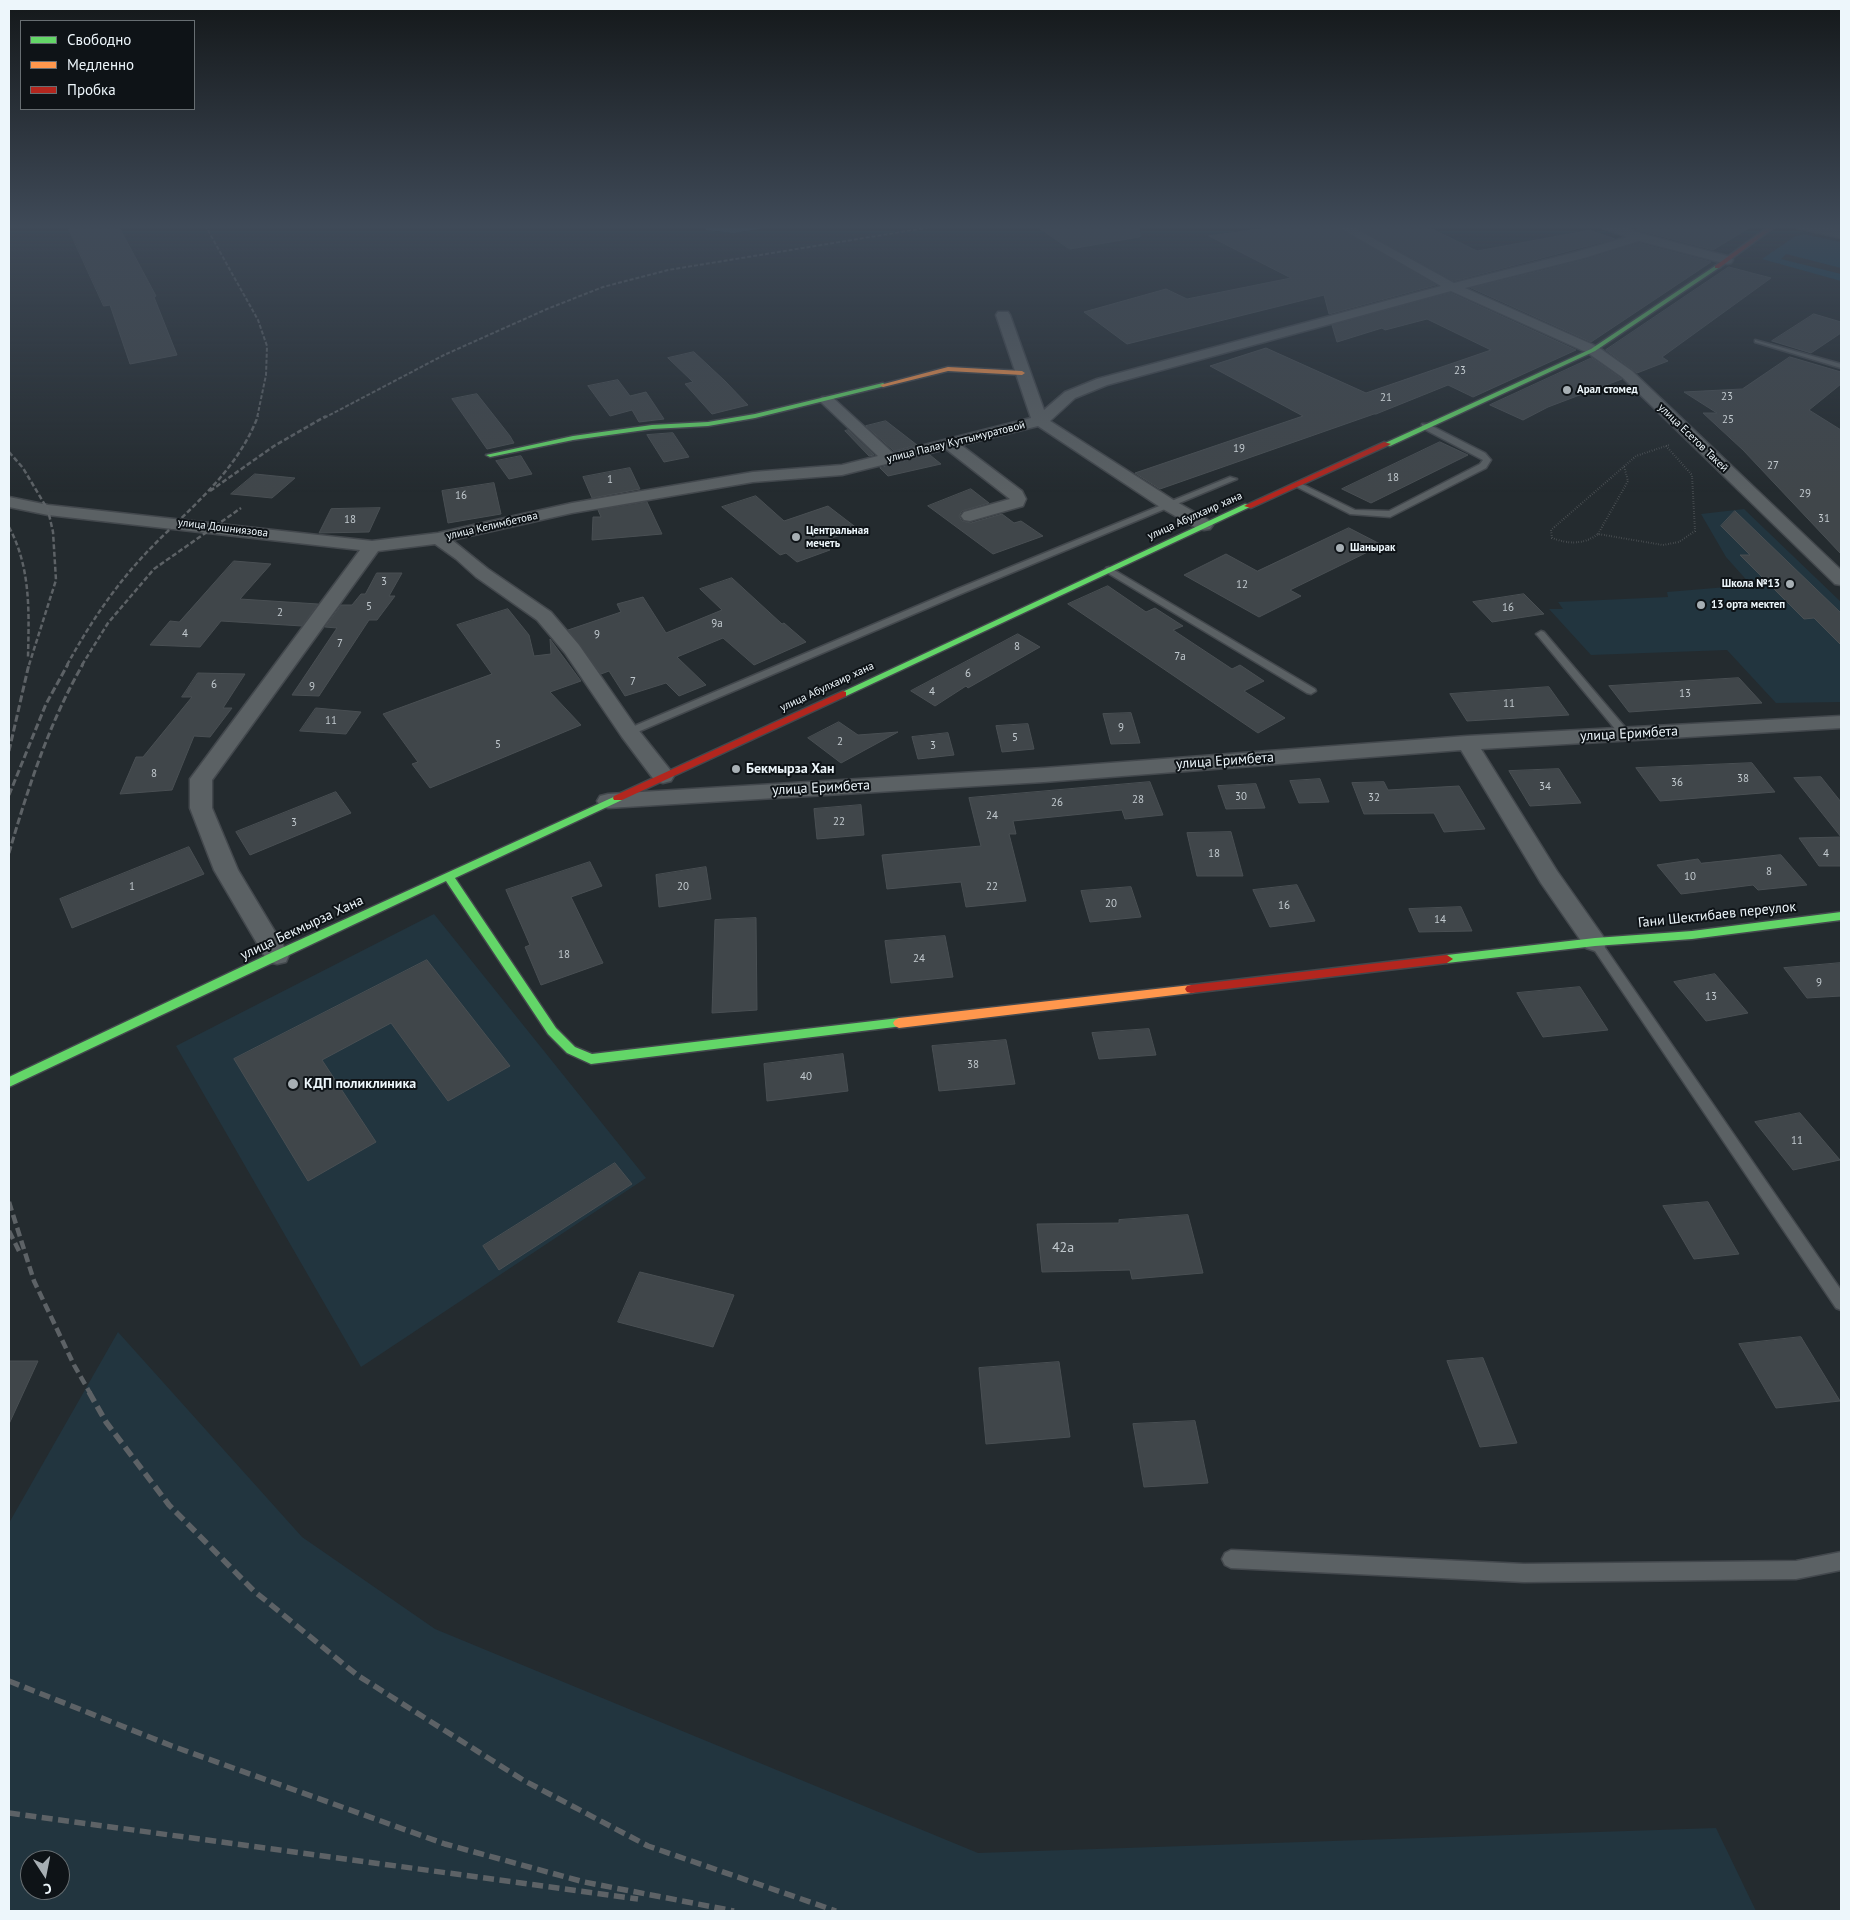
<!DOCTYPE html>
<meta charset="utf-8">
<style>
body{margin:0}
#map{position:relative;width:1850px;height:1920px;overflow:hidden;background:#242b2f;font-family:"PT Sans",sans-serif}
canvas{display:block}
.frame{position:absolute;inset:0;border:10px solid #edf6fb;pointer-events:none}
.legend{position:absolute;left:20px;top:20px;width:175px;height:90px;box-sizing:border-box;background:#0e1317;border:1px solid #676e72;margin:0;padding:6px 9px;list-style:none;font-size:15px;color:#edf6fb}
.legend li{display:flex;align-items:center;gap:10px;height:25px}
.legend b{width:25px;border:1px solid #676e72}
.north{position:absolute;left:20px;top:1850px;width:50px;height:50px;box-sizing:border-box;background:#0e1317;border:1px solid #676e72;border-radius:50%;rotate:169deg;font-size:14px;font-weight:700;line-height:20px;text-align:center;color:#edf6fb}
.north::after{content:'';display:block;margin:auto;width:18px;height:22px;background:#a7afb4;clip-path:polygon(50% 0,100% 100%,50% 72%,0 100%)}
</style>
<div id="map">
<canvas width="1850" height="1920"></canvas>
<div class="frame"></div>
<ul class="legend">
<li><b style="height:6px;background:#63d668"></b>Свободно</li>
<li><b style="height:6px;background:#ff974d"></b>Медленно</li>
<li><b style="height:6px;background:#b3261e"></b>Пробка</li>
</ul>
<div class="north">С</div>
</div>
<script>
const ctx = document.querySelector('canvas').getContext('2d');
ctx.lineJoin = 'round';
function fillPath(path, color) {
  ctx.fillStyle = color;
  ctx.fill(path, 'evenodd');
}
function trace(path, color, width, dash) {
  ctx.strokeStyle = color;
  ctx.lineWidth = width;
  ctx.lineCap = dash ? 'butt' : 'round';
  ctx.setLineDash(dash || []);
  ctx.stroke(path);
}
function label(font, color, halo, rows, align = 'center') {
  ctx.font = font + ' "PT Sans",sans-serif';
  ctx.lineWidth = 4;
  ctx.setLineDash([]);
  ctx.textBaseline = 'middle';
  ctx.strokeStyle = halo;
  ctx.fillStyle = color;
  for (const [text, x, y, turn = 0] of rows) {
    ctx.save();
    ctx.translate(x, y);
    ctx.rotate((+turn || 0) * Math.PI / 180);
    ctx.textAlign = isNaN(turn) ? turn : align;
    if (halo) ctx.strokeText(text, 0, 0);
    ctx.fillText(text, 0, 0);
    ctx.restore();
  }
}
const built = new Path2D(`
 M 1744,509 L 1841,602 L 1841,702 L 1776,703 L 1727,650 L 1591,655 L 1549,609 L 1563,609 L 1558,602 L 1668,597 L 1667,592 L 1751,585 L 1726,557 L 1701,514 Z
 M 434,914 L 646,1178 L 361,1367 L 176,1046 Z
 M 118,1332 L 302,1537 L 435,1629 L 978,1853 L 1716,1828 L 1756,1911 L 9,1911 L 9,1523 ZM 30,1860 L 60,1860 L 60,1890 L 30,1890 Z`);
const green = new Path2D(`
 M 1803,234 L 1841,242 L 1841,268 L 1786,254 L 1781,259 L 1841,274 L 1841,281 L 1762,259 L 1794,237 Z`);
const water = new Path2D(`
 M 703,225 L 782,225 L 734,233 L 706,230 Z`);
const building = new Path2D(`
 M 67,225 L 118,225 L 156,296 L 154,297 L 177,355 L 130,364 L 110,305 L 104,306 Z
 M 1035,225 L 1139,225 L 1140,237 L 1070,249 Z
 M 1290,225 L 1333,225 L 1436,285 L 1329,314 L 1324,295 L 1127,344 L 1084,312 L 1166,289 L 1187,299 L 1291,278 L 1209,236 Z
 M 1352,225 L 1424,225 L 1477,251 L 1590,230 L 1615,239 L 1454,281 Z
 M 1637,225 L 1754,225 L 1713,250 L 1644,232 L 1637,230 Z
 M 1639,243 L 1711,262 L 1591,342 L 1471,288 L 1584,260 Z
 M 1729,267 L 1771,278 L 1662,357 L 1668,361 L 1637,373 L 1606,350 Z
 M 1451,293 L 1576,350 L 1473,397 L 1448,385 L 1376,414 L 1374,414 L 1160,489 L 1135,473 L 1303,416 L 1210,366 L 1266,348 L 1366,393 L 1491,350 L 1427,319 L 1385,330 L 1382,328 L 1337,342 L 1332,325 Z
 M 1814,314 L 1841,322 L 1841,333 L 1811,353 L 1772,341 Z
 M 694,352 L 725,381 L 748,405 L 712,414 L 685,384 L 693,382 L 668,358 Z
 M 1790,357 L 1841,372 L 1841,384 L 1809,410 L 1841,430 L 1841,554 L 1743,450 L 1703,413 L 1717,413 L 1684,392 L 1742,389 Z
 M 1592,358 L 1622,379 L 1548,407 L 1523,420 L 1490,405 Z
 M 618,380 L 630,396 L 646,392 L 664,419 L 639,422 L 632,410 L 610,416 L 588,386 Z
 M 477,394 L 510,436 L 514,443 L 487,449 L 452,399 Z
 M 886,421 L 917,445 L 894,451 L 866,426 Z
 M 848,430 L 874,455 L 869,456 L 845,431 Z
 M 673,433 L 689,457 L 664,462 L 647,435 Z
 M 1440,442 L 1468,455 L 1371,503 L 1342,489 Z
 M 930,455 L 941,464 L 888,476 L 880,468 Z
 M 521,456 L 532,474 L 509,479 L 496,461 Z
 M 630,468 L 640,489 L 592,498 L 583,477 Z
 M 255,474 L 295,478 L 272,498 L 231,494 Z
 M 494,483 L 501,514 L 448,523 L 442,491 Z
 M 971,489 L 989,503 L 962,511 L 959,516 L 962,521 L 971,523 L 1002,514 L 1014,523 L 1021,521 L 1043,536 L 993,554 L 928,506 Z
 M 756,496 L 784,521 L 828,506 L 858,529 L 820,542 L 830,550 L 797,562 L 786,553 L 780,555 L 722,507 Z
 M 647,502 L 662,534 L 592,540 L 593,517 L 601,517 L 598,510 Z
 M 380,508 L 369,532 L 319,533 L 331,509 Z
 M 1735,511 L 1841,613 L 1841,645 L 1814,618 L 1804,619 L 1740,555 L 1750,555 L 1721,526 Z
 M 1349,528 L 1382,545 L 1290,590 L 1301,596 L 1259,617 L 1184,575 L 1226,554 L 1257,571 Z
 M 234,561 L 271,564 L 240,599 L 318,604 L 302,626 L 221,621 L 200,647 L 150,645 L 170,621 L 179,622 Z
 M 377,573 L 402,573 L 389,596 L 395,596 L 377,620 L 369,620 L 319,696 L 292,695 L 337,628 L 325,627 L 341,605 L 352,605 L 361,594 L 365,594 Z
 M 732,578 L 782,624 L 784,623 L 806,642 L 754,665 L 723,638 L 677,657 L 706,685 L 679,696 L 666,683 L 625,696 L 609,671 L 601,674 L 568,630 L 621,612 L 617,604 L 643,597 L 666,633 L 722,610 L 700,589 Z
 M 1108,586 L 1146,612 L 1155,608 L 1183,626 L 1173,630 L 1232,669 L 1240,665 L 1264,681 L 1244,691 L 1285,718 L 1258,733 L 1068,604 Z
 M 1524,594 L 1544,614 L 1492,622 L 1473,602 Z
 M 508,609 L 529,635 L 534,656 L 551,654 L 550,639 L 581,681 L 550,692 L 581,725 L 430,788 L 412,764 L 418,762 L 383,714 L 492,674 L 457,625 Z
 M 1018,634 L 1040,647 L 968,688 L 966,686 L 935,706 L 911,691 Z
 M 198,673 L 245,674 L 223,708 L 232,708 L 210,737 L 194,736 L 172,790 L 120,794 L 136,757 L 143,757 L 192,697 L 182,697 Z
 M 1739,678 L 1762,703 L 1629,712 L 1609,686 Z
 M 1549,687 L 1569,715 L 1467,721 L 1450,694 Z
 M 316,708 L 361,712 L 346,734 L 300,731 Z
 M 1131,713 L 1140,743 L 1111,744 L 1103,714 Z
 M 839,722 L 858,735 L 898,732 L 841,763 L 808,738 Z
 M 1028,724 L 1034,749 L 1002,752 L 996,726 Z
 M 948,733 L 954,755 L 918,759 L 912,737 Z
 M 1752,763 L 1775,792 L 1660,801 L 1636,768 Z
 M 1559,769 L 1581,803 L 1530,806 L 1509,771 Z
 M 1821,777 L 1841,802 L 1841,866 L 1819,866 L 1799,838 L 1841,837 L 1794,778 Z
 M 1320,779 L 1329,802 L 1299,803 L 1290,781 Z
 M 1150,782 L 1163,815 L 1125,819 L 1122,810 L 1013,821 L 1016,834 L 1009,834 L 1026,901 L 966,907 L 961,882 L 887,889 L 882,855 L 981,846 L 969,798 Z
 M 1384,782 L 1388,790 L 1459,786 L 1485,829 L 1444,832 L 1434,813 L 1364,814 L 1352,783 Z
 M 1256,784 L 1265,808 L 1226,809 L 1218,786 Z
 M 336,792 L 351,813 L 250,855 L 236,832 Z
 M 861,805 L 864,835 L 817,839 L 814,809 Z
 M 1231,832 L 1243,876 L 1197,876 L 1187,833 Z
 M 189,847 L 204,874 L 72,928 L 60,899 Z
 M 1781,855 L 1807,885 L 1758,890 L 1753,885 L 1681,894 L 1657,865 L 1698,859 L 1701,863 Z
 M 590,862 L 602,886 L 571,897 L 603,963 L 541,985 L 525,947 L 530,945 L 506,890 Z
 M 706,867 L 711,899 L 659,907 L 656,875 Z
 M 1297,885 L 1315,921 L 1270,927 L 1253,890 Z
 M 1131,887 L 1141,917 L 1090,922 L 1081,891 Z
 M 1461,907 L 1472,931 L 1419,932 L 1409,909 Z
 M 756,918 L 757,1010 L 712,1013 L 715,920 Z
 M 945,936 L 953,977 L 891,983 L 885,941 Z
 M 427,960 L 510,1066 L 448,1101 L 391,1023 L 322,1060 L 376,1142 L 308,1181 L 234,1059 Z
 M 1841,963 L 1841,996 L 1807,998 L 1784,968 Z
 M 1715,974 L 1748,1013 L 1706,1021 L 1674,982 Z
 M 1580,987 L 1608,1030 L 1543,1037 L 1517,993 Z
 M 1149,1029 L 1156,1055 L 1099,1059 L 1092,1033 Z
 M 1006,1040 L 1015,1084 L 939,1091 L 932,1046 Z
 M 843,1054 L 848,1091 L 767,1101 L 764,1064 Z
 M 1800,1113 L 1840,1160 L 1793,1170 L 1755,1122 Z
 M 615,1163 L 632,1184 L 499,1270 L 483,1246 Z
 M 1708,1202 L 1739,1254 L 1694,1259 L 1663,1206 Z
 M 1188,1215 L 1203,1273 L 1132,1279 L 1130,1270 L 1042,1272 L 1037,1224 L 1119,1223 L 1119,1220 Z
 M 640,1272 L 734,1295 L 713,1347 L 618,1322 Z
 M 1801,1337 L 1840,1401 L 1776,1408 L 1739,1344 Z
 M 1483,1358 L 1517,1443 L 1480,1447 L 1447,1361 Z
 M 9,1361 L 38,1361 L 9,1424 Z
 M 1059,1362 L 1070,1437 L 986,1444 L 979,1368 Z
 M 1195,1421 L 1208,1483 L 1144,1487 L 1133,1424 Z`);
const path = new Path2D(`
 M 1666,446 L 1692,475 L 1695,531 L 1679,542 L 1663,545 L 1598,534 C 1584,545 1568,544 1552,538 L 1551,530 L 1636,456 Z
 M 1666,446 L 1670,445
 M 1598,534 L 1628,481 L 1624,466`);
const lane = new Path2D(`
 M 1755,340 L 1841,364 L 1841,368 L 1755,342 Z
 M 1422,424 L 1428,424 L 1485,453 L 1491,460 L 1486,468 L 1390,517 L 1350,514 L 1293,485 L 1300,483 L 1355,510 L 1389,511 L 1480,464 L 1483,460 L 1422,428 Z
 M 1230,477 L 1237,479 L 963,593 L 633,734 L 625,734 L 624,732 L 625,730 L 957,589 Z
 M 1109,567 L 1315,689 L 1316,691 L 1311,694 L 1307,693 L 1106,572 L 1106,568 Z
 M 1541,631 L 1544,632 L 1629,732 L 1630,734 L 1629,736 L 1621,736 L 1538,636 L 1536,634 Z
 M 1595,937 L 1599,939 L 1841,1290 L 1841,1310 L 1836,1308 L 1591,945 L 1589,942 L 1591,939 Z
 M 1231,1550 L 1524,1564 L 1796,1561 L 1841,1552 L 1841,1570 L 1796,1579 L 1524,1582 L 1231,1568 L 1225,1565 L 1222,1559 L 1225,1553 Z`);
const street = new Path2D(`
 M 1335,225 L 1349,225 L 1454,283 L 1576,252 L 1627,237 L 1603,228 L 1601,225 L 1617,225 L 1643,234 L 1731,257 L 1733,260 L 1731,263 L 1727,264 L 1639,241 L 1584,258 L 1465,288 L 1598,347 L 1632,371 L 1841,570 L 1841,585 L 1835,584 L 1622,377 L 1588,353 L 1451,291 L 1107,385 L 1075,398 L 1050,421 L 1175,501 L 1210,521 L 1213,525 L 1210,529 L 1204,530 L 1198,529 L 1163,509 L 1038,426 L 961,445 L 1022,491 L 1026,499 L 1023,506 L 970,521 L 964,520 L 961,516 L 964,512 L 1010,499 L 946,449 L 842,475 L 753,482 L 572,513 L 452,540 L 488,569 L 551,612 L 579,645 L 636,727 L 671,771 L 674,776 L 671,781 L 663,783 L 655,781 L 622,737 L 565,653 L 537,620 L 476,577 L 456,559 L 435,544 L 378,551 L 212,780 L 212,808 L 238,870 L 289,955 L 286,962 L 277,964 L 268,962 L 214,870 L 190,808 L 190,779 L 360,550 L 48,515 L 9,507 L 9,497 L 48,505 L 372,541 L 438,533 L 572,503 L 753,472 L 842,465 L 878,456 L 822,403 L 819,400 L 822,397 L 832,397 L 893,453 L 1031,418 L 996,315 L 998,312 L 1008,312 L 1010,315 L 1044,410 L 1065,392 L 1097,379 L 1441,286 Z
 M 1795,225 L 1815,225 L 1841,230 L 1841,238 L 1797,228 Z
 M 1841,716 L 1841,728 L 1481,749 L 1557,871 L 1607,942 L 1604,948 L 1595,951 L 1586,948 L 1541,883 L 1461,750 L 1044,782 L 608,808 L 600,806 L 597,801 L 600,796 L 608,794 L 1044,768 L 1467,736 Z`);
const fast = new Path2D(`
 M 1715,266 L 1720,267 L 1595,351 L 1390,446 L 1383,444 L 1591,349 Z
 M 883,383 L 886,385 L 885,386 L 755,418 L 708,426 L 652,429 L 573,440 L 490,457 L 486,455 L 573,436 L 652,425 L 708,422 L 755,414 Z
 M 1245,504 L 1252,506 L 846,696 L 840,696 L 838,694 Z
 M 618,795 L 622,796 L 623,798 L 622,800 L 455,878 L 556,1028 L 575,1047 L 592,1054 L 899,1018 L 903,1020 L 905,1023 L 903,1026 L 591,1064 L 567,1053 L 548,1034 L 446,881 L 9,1087 L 9,1077 L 273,952 Z
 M 1841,912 L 1841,920 L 1692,939 L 1595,946 L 1447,963 L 1441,959 L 1447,955 L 1595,938 L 1692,931 Z`);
const slow = new Path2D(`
 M 948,367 L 1022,371 L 1025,373 L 1022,375 L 948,371 L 883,387 L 880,385 Z
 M 1191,985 L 1195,986 L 1197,989 L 1195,992 L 1191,993 L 899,1028 L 895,1026 L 893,1023 L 895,1020 L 899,1018 Z`);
const jam = new Path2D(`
 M 1771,225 L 1777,225 L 1719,268 L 1715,268 L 1715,266 Z
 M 1384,442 L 1391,444 L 1251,508 L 1244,506 Z
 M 843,691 L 846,692 L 846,696 L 622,800 L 614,800 L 613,798 L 614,796 Z
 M 1447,955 L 1453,959 L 1447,963 L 1191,993 L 1187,992 L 1185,989 L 1187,986 L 1191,985 Z`);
const railFar4 = new Path2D(`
 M 205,225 L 258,320 L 267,346 L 266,375 L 257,418
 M 324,418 L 444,355 L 547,309 L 603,287 L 668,270 L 944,225`);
const railFar3 = new Path2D(`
 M 9,452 L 23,468 L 48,510 L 53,532 L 56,580 L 29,665
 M 210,491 L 274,446 L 326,416
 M 9,527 C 31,568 29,612 28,657
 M 67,665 C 89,625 114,587 146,553 C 187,510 236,474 258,416
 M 82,665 L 108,623 L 154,569 L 241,508`);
const railFar2 = new Path2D(`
 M 9,751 L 29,664
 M 9,795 L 46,704 L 68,664
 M 9,853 C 28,788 49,723 83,664`);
const railFar1 = new Path2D(`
 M 9,1202 L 34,1281 L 74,1365 L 90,1393
 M 9,1231 L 19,1251`);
const rail = new Path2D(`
 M 89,1392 L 106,1422 L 169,1505 L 254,1591 L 357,1675 L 523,1780 L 648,1846 L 836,1911
 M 9,1681 L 172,1746 L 445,1844 L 584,1882 L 734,1911
 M 9,1813 L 638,1899`);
const markers = [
 [1567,390,5,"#a7afb4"],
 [796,537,5,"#a7afb4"],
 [1340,548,5,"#a7afb4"],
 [1790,584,5,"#a7afb4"],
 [1701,605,5,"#a7afb4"],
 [736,769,5,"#a7afb4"],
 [293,1084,6,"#a7afb4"]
];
const numberNames = [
 ["23",1460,371],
 ["23",1727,397],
 ["21",1386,398],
 ["25",1728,420],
 ["19",1239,449],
 ["27",1773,466],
 ["18",1393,478],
 ["1",610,480],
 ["29",1805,494],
 ["16",461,496],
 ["31",1824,519],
 ["18",350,520],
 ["3",384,582],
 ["12",1242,585],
 ["5",369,607],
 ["16",1508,608],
 ["2",280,613],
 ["9а",717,624],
 ["4",185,634],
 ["9",597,635],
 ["7",340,644],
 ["8",1017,647],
 ["7а",1180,657],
 ["6",968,674],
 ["7",633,682],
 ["6",214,685],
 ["9",312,687],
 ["4",932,692],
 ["13",1685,694],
 ["11",1509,704],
 ["11",331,721],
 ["9",1121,728],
 ["5",1015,738],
 ["2",840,742],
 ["5",498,745],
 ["3",933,746],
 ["8",154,774],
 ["38",1743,779],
 ["36",1677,783],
 ["34",1545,787],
 ["30",1241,797],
 ["32",1374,798],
 ["28",1138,800],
 ["26",1057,803],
 ["24",992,816],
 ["22",839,822],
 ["3",294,823],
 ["18",1214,854],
 ["4",1826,854],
 ["8",1769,872],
 ["10",1690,877],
 ["1",132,887],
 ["20",683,887],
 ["22",992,887],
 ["20",1111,904],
 ["16",1284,906],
 ["14",1440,920],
 ["18",564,955],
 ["24",919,959],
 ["9",1819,983],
 ["13",1711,997],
 ["38",973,1065],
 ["40",806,1077],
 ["11",1797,1141]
];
const farPoinames = [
 ["Арал стомед",1577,390],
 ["Центральная",806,531],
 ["мечеть",806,544],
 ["Шанырак",1350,548],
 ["Школа №13",1780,584,"right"],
 ["13 орта мектеп",1711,605]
];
const farStreetnames = [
 ["улица Есетов Такей",1693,438,44],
 ["улица Палау Куттымуратовой",956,442,-14],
 ["улица Абулхаир хана",1195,516,-24],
 ["улица Келимбетова",492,526,-13],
 ["улица Дошниязова",223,528,7],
 ["улица Абулхаир хана",827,687,-25]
];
const streetNames = [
 ["улица Еримбета",1629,734,-3],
 ["улица Еримбета",1225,761,-4],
 ["улица Еримбета",821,788,-3],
 ["Гани Шектибаев переулок",1717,915,-6],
 ["улица Бекмырза Хана",302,928,-25]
];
const poiNames = [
 ["Бекмырза Хан",746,769],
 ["КДП поликлиника",304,1084]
];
const nearNumbernames = [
 ["42а",1063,1248]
];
fillPath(built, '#22353f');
fillPath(green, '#0f4159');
fillPath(water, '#256e93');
fillPath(building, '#40464a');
trace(building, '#494f53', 1);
trace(lane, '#43484d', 3);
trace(street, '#43484d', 3);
trace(fast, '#43484d', 3);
trace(slow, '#43484d', 3);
trace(jam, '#43484d', 3);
trace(path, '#5f6366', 2, [0.5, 2]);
fillPath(lane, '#5b6164');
fillPath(street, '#5b6164');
fillPath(fast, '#63d668');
fillPath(slow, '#ff974d');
fillPath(jam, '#b3261e');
trace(railFar4, '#5d6266', 2, [4, 2]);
trace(railFar3, '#5d6266', 2.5, [5, 2.5]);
trace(railFar2, '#5d6266', 3, [7, 3]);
trace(railFar1, '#5d6266', 4.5, [9, 4.5]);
trace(rail, '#5d6266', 5.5, [11, 5.5]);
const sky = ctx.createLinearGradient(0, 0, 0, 493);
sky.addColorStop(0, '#14181a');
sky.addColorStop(0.46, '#3f4a58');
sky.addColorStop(1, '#3f4a5800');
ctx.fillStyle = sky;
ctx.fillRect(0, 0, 1850, 493);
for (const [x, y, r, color] of markers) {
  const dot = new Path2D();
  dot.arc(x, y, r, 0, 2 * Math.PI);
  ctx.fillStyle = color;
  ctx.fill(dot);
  trace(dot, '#0e1317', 2);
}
label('11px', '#c2cacf', null, numberNames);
label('bold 11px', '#edf6fb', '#0e1317', farPoinames, 'left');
label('11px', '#edf6fb', '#0e1317', farStreetnames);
label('14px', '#edf6fb', '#0e1317', streetNames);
label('bold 14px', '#edf6fb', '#0e1317', poiNames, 'left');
label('14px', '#c2cacf', null, nearNumbernames);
</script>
